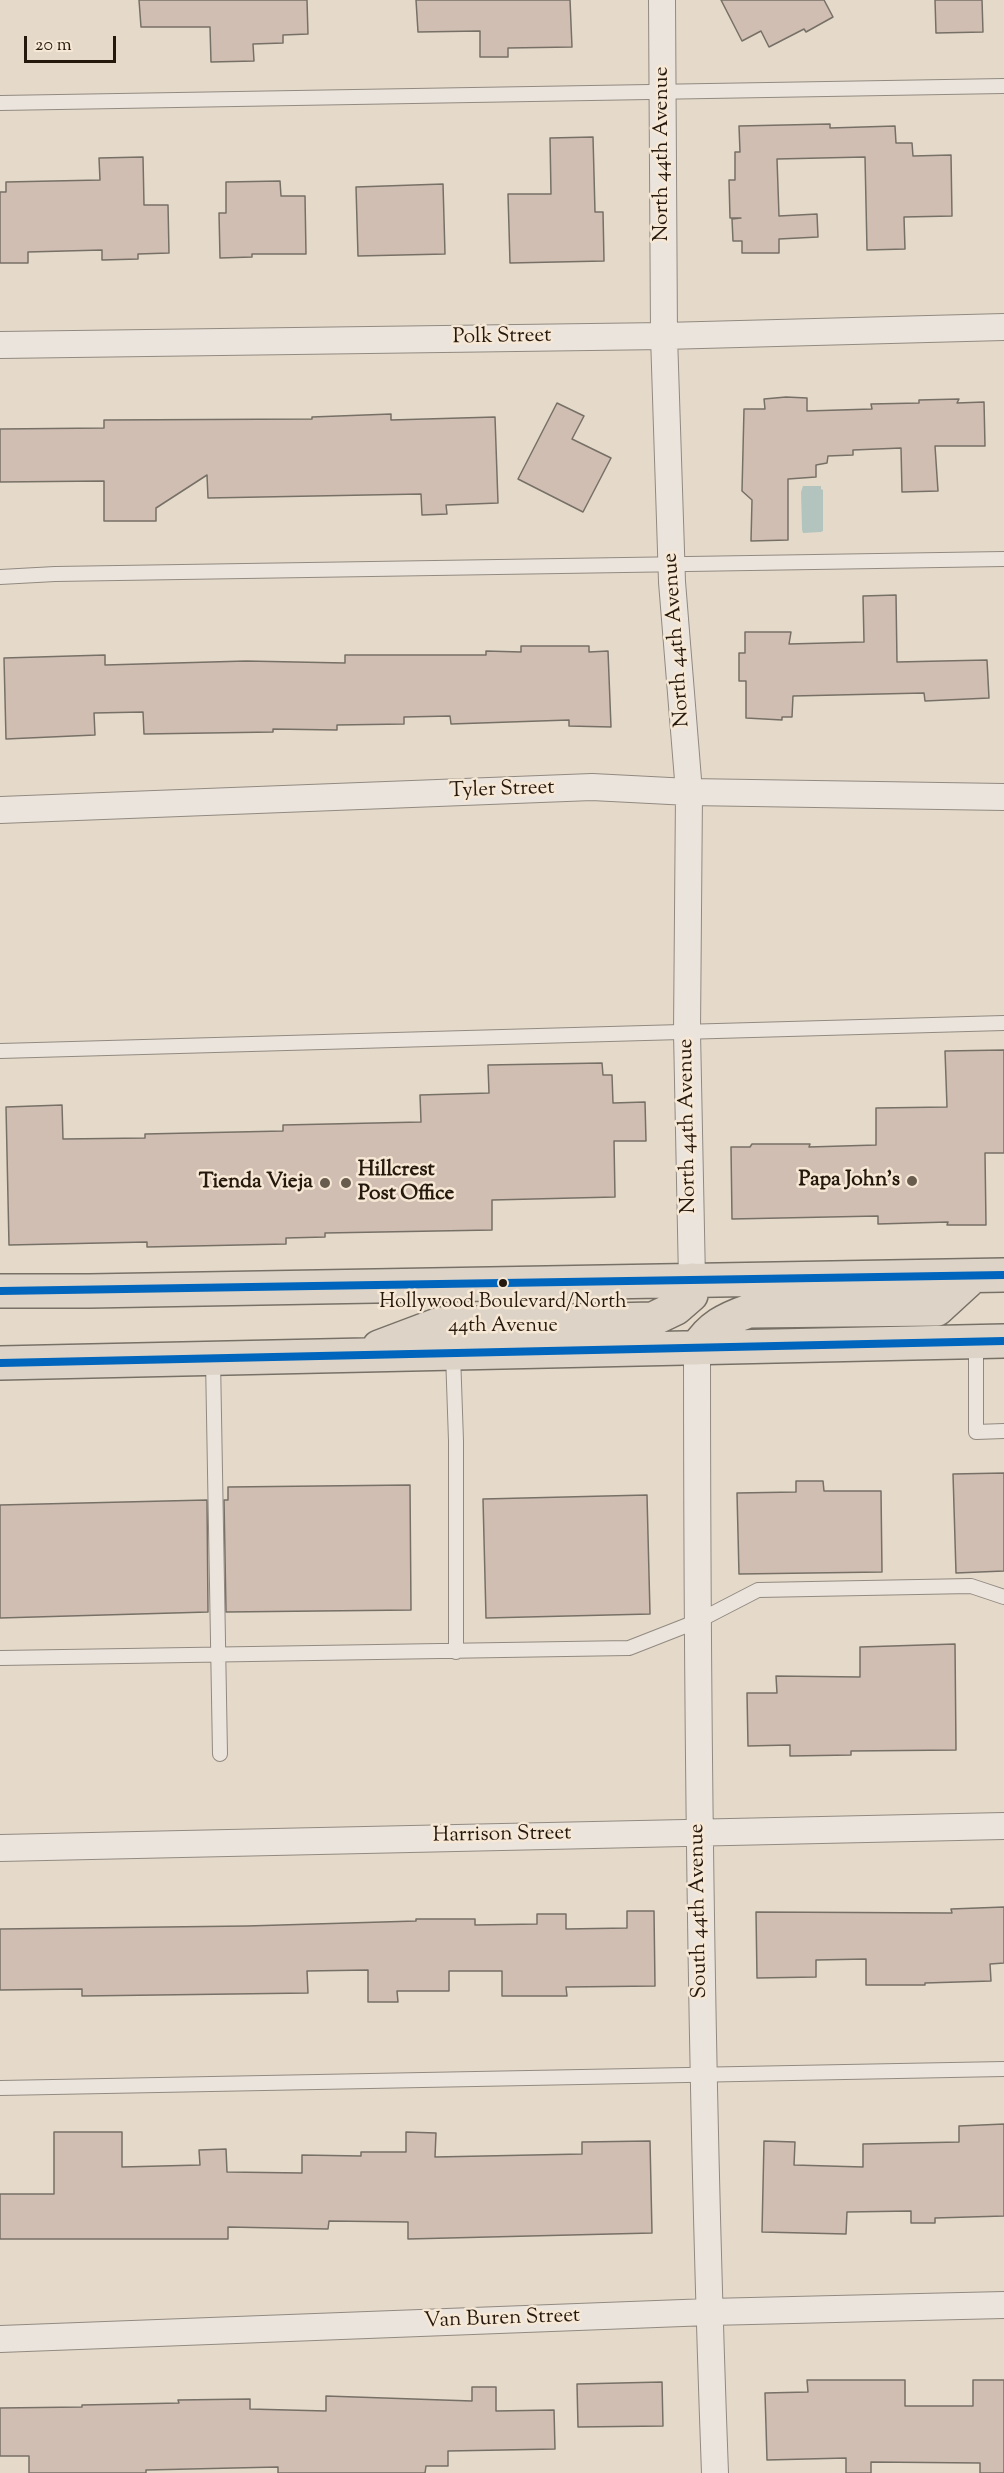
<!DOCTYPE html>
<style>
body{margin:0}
#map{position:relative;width:1004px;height:2473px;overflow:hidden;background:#e5daca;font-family:"Sorts Mill Goudy",serif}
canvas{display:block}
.scale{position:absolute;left:24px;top:36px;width:92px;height:27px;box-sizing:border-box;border:3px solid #25180d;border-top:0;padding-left:8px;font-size:18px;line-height:21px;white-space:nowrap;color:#25180d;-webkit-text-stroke:4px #f6e8d5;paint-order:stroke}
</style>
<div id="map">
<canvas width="1004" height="2473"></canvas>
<div class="scale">20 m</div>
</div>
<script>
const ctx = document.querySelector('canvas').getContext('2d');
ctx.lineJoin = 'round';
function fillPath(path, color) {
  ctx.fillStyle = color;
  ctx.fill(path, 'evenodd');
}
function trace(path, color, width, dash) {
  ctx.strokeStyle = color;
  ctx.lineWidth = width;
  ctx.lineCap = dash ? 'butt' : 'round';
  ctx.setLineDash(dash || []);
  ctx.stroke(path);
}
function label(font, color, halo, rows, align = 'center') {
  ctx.font = font + ' "Sorts Mill Goudy",serif';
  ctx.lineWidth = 5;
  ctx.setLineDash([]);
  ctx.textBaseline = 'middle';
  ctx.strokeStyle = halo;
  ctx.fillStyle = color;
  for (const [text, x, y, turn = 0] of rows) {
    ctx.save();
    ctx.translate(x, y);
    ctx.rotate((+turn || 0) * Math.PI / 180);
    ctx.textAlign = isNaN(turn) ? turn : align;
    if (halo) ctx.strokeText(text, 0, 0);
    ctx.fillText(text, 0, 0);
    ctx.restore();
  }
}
const water = new Path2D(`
 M 803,486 L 821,486 L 821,489 L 823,490 L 823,531 L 821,532 L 803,533 L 802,530 L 801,492 Z`);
const building = new Path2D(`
 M 139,0 L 307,0 L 308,34 L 283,35 L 283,43 L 253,44 L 254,61 L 211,62 L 210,27 L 141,27 Z
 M 416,0 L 570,0 L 572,47 L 508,48 L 508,57 L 480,57 L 480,31 L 418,32 Z
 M 721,0 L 824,0 L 833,17 L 806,32 L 804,29 L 769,47 L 761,31 L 742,41 Z
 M 935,0 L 982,0 L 983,32 L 936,33 Z
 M 830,124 L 830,128 L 895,126 L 896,143 L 912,143 L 913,156 L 951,155 L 952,216 L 904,217 L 905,249 L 867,250 L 865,157 L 777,159 L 779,216 L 817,214 L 818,237 L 779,239 L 779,253 L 742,253 L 742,241 L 733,241 L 732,219 L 741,218 L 730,218 L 729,180 L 735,180 L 735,152 L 740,152 L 739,126 Z
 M 593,137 L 595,212 L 603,212 L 604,261 L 510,263 L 508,194 L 551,194 L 550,138 Z
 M 143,157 L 144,205 L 168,205 L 169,253 L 138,254 L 138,259 L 102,260 L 102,250 L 28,252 L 28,263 L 0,263 L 0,192 L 6,192 L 6,182 L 100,180 L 99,158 Z
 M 280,181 L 281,196 L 305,196 L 306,254 L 252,254 L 252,257 L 220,258 L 219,213 L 226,213 L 226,182 Z
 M 443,184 L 445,254 L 358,256 L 356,187 Z
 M 786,397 L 807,398 L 807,411 L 872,409 L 871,404 L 919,403 L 919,400 L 959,399 L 957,403 L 984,402 L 985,446 L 935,446 L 938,491 L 902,492 L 901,448 L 853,450 L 853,455 L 828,456 L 827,463 L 816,465 L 816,477 L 788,479 L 788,540 L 751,541 L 752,500 L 742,491 L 744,409 L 765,409 L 764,399 Z
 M 557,403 L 584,416 L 572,439 L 611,458 L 583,512 L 518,479 Z
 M 391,414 L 391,420 L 495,417 L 498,503 L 446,505 L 447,514 L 422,515 L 421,494 L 208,498 L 207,475 L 156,508 L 156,521 L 104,521 L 104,481 L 0,482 L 0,429 L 104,428 L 104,420 L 312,419 L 312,417 Z
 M 896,595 L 897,662 L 987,660 L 989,698 L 925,701 L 924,693 L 793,696 L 792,717 L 782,717 L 782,720 L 746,718 L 746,681 L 739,681 L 739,653 L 745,653 L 745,632 L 791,632 L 789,644 L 864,642 L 863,596 Z
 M 521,646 L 589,646 L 589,652 L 608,651 L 611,727 L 569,726 L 569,720 L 451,724 L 450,716 L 404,717 L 404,724 L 337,725 L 337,730 L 273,729 L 273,732 L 144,734 L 143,712 L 94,713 L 95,735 L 6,739 L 4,658 L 105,655 L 105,665 L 246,661 L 345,663 L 345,655 L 486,655 L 486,651 L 521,652 Z
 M 1004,1050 L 1004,1153 L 985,1153 L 986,1225 L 947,1225 L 948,1222 L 878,1224 L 878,1216 L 732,1219 L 731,1147 L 750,1147 L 752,1144 L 810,1144 L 809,1147 L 876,1145 L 876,1108 L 947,1107 L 945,1051 Z
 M 602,1063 L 603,1075 L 612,1075 L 613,1103 L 645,1102 L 646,1141 L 614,1141 L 615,1197 L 492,1200 L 492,1230 L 325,1233 L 325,1237 L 286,1238 L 286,1244 L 147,1247 L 147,1242 L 9,1245 L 6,1107 L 62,1105 L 63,1139 L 145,1138 L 145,1134 L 283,1131 L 283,1125 L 421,1122 L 420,1095 L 489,1093 L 488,1065 Z
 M 1004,1473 L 1004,1571 L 956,1573 L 953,1474 Z
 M 796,1481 L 823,1481 L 824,1491 L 881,1491 L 882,1572 L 739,1574 L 737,1493 L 796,1492 Z
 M 410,1485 L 411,1610 L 226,1612 L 224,1500 L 228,1500 L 228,1487 Z
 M 647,1495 L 650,1614 L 486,1618 L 483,1499 Z
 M 207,1500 L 208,1612 L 0,1618 L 0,1505 Z
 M 955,1644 L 956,1750 L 851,1751 L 851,1755 L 790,1756 L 790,1745 L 748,1746 L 747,1693 L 777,1693 L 776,1676 L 860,1677 L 860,1647 Z
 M 1004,1907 L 1004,1963 L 990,1964 L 991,1981 L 925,1983 L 925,1985 L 866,1985 L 866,1959 L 816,1960 L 816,1977 L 757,1978 L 756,1912 L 952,1913 L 951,1909 Z
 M 627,1911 L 654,1911 L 655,1986 L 566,1987 L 567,1996 L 502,1996 L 502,1971 L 449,1971 L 449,1991 L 397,1991 L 398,2002 L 368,2002 L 368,1970 L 307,1971 L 308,1993 L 82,1996 L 82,1989 L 0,1990 L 0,1929 L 247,1926 L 416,1921 L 416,1919 L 475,1919 L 475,1925 L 537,1924 L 537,1914 L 566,1914 L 566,1929 L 627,1928 Z
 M 1004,2124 L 1004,2216 L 935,2218 L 935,2223 L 911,2223 L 911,2211 L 847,2212 L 846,2234 L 762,2232 L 764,2141 L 795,2142 L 794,2165 L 863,2167 L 863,2144 L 959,2142 L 959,2126 Z
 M 54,2132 L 122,2132 L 122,2167 L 200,2165 L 199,2150 L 226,2149 L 227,2172 L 302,2173 L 302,2155 L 361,2156 L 361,2152 L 406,2152 L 406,2132 L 436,2133 L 435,2157 L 582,2154 L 582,2142 L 650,2141 L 652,2233 L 408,2239 L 408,2222 L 329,2221 L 328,2229 L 228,2227 L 228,2239 L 0,2239 L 0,2194 L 54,2194 Z
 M 807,2380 L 905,2380 L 905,2406 L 973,2406 L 973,2380 L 1004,2380 L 1004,2473 L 980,2473 L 980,2463 L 871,2462 L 871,2473 L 846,2473 L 846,2458 L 767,2460 L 765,2393 L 808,2392 Z
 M 662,2382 L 663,2426 L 578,2427 L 577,2384 Z
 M 472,2387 L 496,2387 L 496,2411 L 554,2410 L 555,2449 L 448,2451 L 448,2466 L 426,2466 L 425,2473 L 278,2473 L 278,2467 L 146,2470 L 146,2473 L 29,2473 L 29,2456 L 0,2456 L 0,2408 L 82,2407 L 82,2405 L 179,2403 L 178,2400 L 250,2399 L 250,2409 L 326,2411 L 326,2396 L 472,2401 Z`);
const lane = new Path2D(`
 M 0,103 L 1004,86
 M 0,577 L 55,574 L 1004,559
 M 0,1051 L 1004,1023
 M 976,1342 L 976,1432 L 1004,1431
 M 453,1354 L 456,1441 L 456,1652
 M 213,1359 L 220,1754
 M 0,1658 L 629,1648 L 698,1621 L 758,1590 L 971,1586 L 1004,1597
 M 0,2088 L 1004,2069`);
const street = new Path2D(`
 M 662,0 L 664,336 L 672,582 L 689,792 L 687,1032 L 692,1280
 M 0,345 L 664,336 L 1004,327
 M 0,810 L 592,787 L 689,792 L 1004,797
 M 697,1348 C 697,1723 701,2098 715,2473
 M 0,1848 L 1004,1826
 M 0,2339 L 709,2312 L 1004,2305`);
const highway = new Path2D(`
 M 0,1291 L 89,1291 L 1004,1275
 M 379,1347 L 440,1324 L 653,1319 L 676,1308 L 691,1295 L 692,1280
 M 697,1348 C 710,1327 726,1319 749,1311 L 937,1309 L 973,1276
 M 0,1363 L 1004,1341`);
const bus1 = new Path2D(`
 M 0,1291 L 1004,1275
 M 0,1363 L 1004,1341`);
const markers = [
 [912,1181,6,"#685c4f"],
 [325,1183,6,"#685c4f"],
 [346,1183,6,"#685c4f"],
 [503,1283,5,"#25180d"]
];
const busNames = [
 ["Hollywood Boulevard/North",503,1304],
 ["44th Avenue",503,1328]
];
const streetNames = [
 ["North 44th Avenue",663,154,-90],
 ["Polk Street",502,338,-1],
 ["North 44th Avenue",678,640,-94],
 ["Tyler Street",502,791,-2],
 ["North 44th Avenue",689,1126,-91],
 ["Harrison Street",502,1836,-1],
 ["South 44th Avenue",700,1911,-91],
 ["Van Buren Street",502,2320,-2]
];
const poiNames = [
 ["Hillcrest",358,1171,"left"],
 ["Post Office",358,1195,"left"],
 ["Papa John's",900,1181],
 ["Tienda Vieja",313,1183]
];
fillPath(water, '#b2c4bd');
fillPath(building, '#d0beb2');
trace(building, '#777066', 1.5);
trace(lane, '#928a80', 16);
trace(street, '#928a80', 28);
trace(highway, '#777066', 36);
trace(lane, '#eae4dd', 14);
trace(street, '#eae4dd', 26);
trace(highway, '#ddd4c7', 33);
trace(bus1, '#0065bd', 8);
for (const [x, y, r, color] of markers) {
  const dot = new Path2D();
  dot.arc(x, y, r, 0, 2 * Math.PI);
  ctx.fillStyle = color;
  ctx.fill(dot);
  trace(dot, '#f6e8d5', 2);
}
label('20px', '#25180d', '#f6e8d5', busNames);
label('21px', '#25180d', '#f6e8d5', streetNames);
label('bold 21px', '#25180d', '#f6e8d5', poiNames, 'right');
</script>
